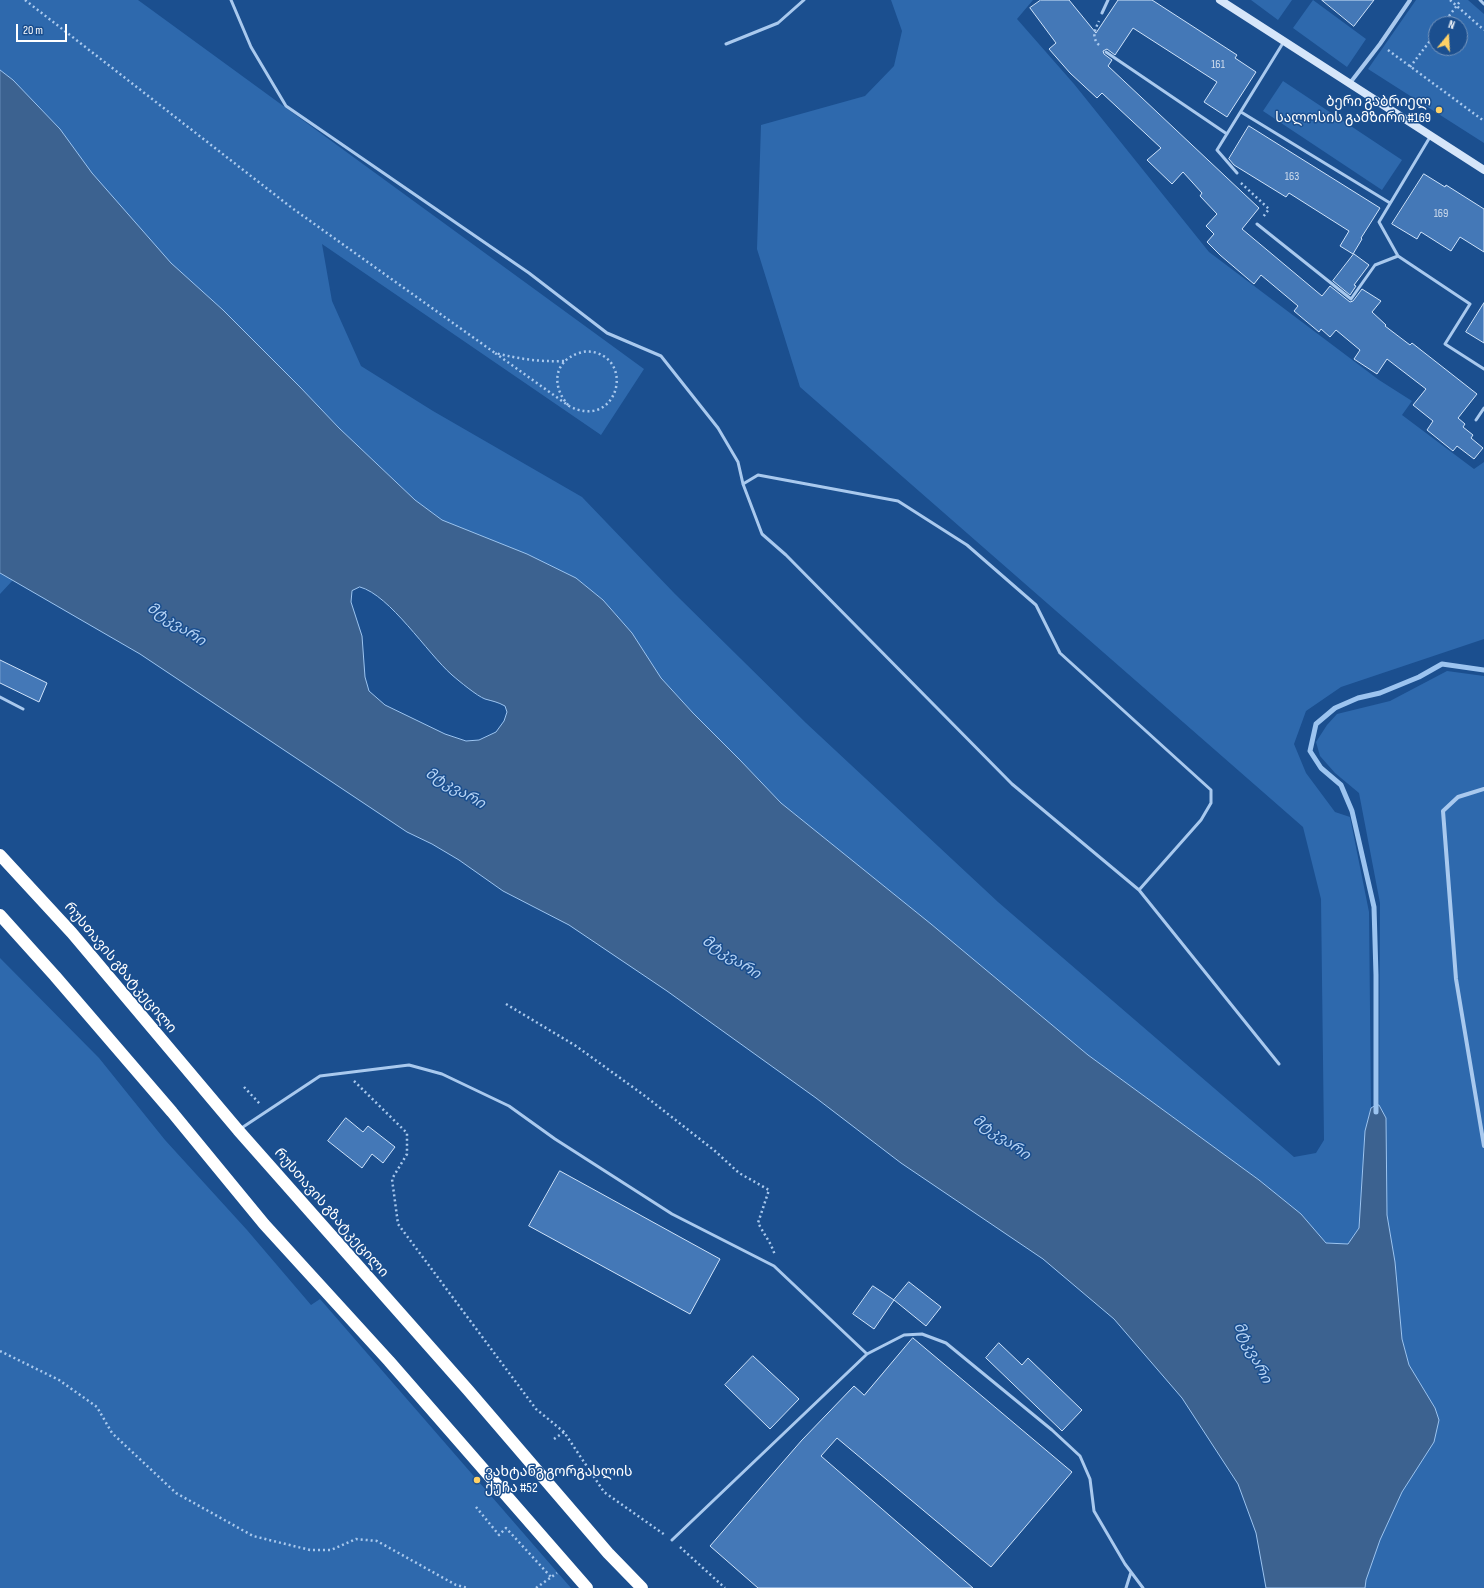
<!DOCTYPE html>
<meta charset="utf-8">
<style>
body{margin:0}
#map{position:relative;width:1484px;height:1588px;overflow:hidden;background:#1b4f8f;font-family:"Sofia Sans Condensed",sans-serif}
canvas{display:block}
.north{position:absolute;left:1428px;top:16px;width:40px;height:40px;box-sizing:border-box;background:#1b4f8f;border:1px solid #7695bc;border-radius:50%;rotate:18deg;font-size:11px;font-weight:700;line-height:16px;text-align:center;color:#fff}
.north::after{content:'';display:block;margin:auto;width:14px;height:18px;background:#ffd166;clip-path:polygon(50% 0,100% 100%,50% 72%,0 100%)}
.scale{position:absolute;left:16px;top:24px;width:51px;height:18px;box-sizing:border-box;border:2px solid #fff;border-top:0;padding-left:5px;font-size:12px;line-height:14px;white-space:nowrap;color:#fff;-webkit-text-stroke:3px #1b4f8f;paint-order:stroke}
</style>
<div id="map">
<canvas width="1484" height="1588"></canvas>
<div class="north">N</div>
<div class="scale">20 m</div>
</div>
<script>
const ctx = document.querySelector('canvas').getContext('2d');
ctx.lineJoin = 'round';
function fillPath(path, color) {
  ctx.fillStyle = color;
  ctx.fill(path, 'evenodd');
}
function trace(path, color, width, dash) {
  ctx.strokeStyle = color;
  ctx.lineWidth = width;
  ctx.lineCap = dash ? 'butt' : 'round';
  ctx.setLineDash(dash || []);
  ctx.stroke(path);
}
function label(font, color, halo, rows, align = 'center') {
  ctx.font = font + ' "Sofia Sans Condensed","Noto Sans Georgian",sans-serif';
  ctx.lineWidth = 3;
  ctx.setLineDash([]);
  ctx.textBaseline = 'middle';
  ctx.strokeStyle = halo;
  ctx.fillStyle = color;
  for (const [text, x, y, turn = 0] of rows) {
    ctx.save();
    ctx.translate(x, y);
    ctx.rotate((+turn || 0) * Math.PI / 180);
    ctx.textAlign = isNaN(turn) ? turn : align;
    if (halo) ctx.strokeText(text, 0, 0);
    ctx.fillText(text, 0, 0);
    ctx.restore();
  }
}
const green = new Path2D(`
 M 0,0 L 138,0 L 644,369 L 601,435 L 322,244 L 332,301 L 361,366 L 433,411 L 582,497 L 675,594 L 806,723 L 998,902 L 1294,1157 L 1316,1153 L 1324,1140 L 1321,899 L 1303,827 L 800,387 L 757,249 L 761,125 L 865,96 L 894,66 L 902,31 L 891,0 L 1033,0 L 1017,19 L 1074,84 L 1209,252 L 1379,380 L 1412,401 L 1402,415 L 1474,469 L 1484,462 L 1484,639 L 1341,687 L 1306,711 L 1294,744 L 1306,773 L 1335,812 L 1350,817 L 1369,912 L 1371,1108 L 1365,1131 L 1359,1228 L 1348,1245 L 1326,1243 L 1301,1214 L 1259,1180 L 1088,1055 L 931,924 L 781,803 L 740,760 L 693,713 L 661,678 L 632,633 L 603,600 L 576,578 L 527,554 L 442,520 L 415,500 L 339,428 L 300,387 L 223,310 L 170,263 L 92,173 L 60,129 L 13,80 L 0,70 Z
 M 1251,0 L 1292,0 L 1278,20 Z
 M 1313,0 L 1366,39 L 1347,67 L 1293,28 Z
 M 1416,0 L 1468,0 L 1484,14 L 1484,143 L 1368,69 ZM 1436,24 L 1460,24 L 1460,48 L 1436,48 Z
 M 1283,81 L 1402,160 L 1382,190 L 1263,111 Z
 M 0,573 L 13,580 L 0,594 Z
 M 1447,671 L 1484,676 L 1484,1588 L 1365,1588 C 1368,1558 1389,1521 1401,1494 C 1414,1466 1424,1436 1435,1408 L 1409,1365 L 1402,1339 L 1395,1262 L 1387,1215 L 1386,1118 L 1379,1105 L 1380,903 L 1359,793 L 1335,773 L 1320,756 L 1316,742 L 1327,725 L 1337,714 L 1390,701 Z
 M 0,958 L 99,1058 L 165,1140 L 247,1230 L 311,1305 L 320,1299 L 571,1588 L 0,1588 Z`);
const water = new Path2D(`
 M 0,70 L 13,80 L 60,129 L 92,173 L 171,263 L 223,310 L 300,387 L 339,428 L 415,500 L 442,520 L 527,554 L 576,578 L 603,600 L 632,633 L 661,678 L 693,713 L 740,760 L 781,803 L 931,924 L 1088,1055 L 1259,1180 L 1301,1214 L 1326,1243 L 1348,1244 L 1359,1228 L 1365,1131 L 1371,1108 L 1376,1105 L 1379,1105 L 1386,1118 L 1387,1215 L 1395,1262 L 1402,1339 L 1409,1365 L 1435,1408 L 1439,1420 L 1434,1442 L 1402,1492 L 1380,1540 L 1366,1580 L 1365,1588 L 1266,1588 L 1256,1533 L 1238,1484 L 1182,1398 L 1114,1319 L 1043,1259 L 901,1163 L 816,1098 L 667,991 L 569,925 L 503,891 L 459,860 L 432,844 L 407,832 L 140,654 L 0,573 ZM 360,587 C 390,595 427,653 452,675 C 459,681 477,696 485,699 C 492,701 498,702 505,706 L 507,712 L 504,721 L 496,732 L 479,740 L 466,741 L 445,734 L 385,705 L 369,691 L 365,677 L 362,636 L 351,602 L 352,591 Z`);
const stream = new Path2D(`
 M 1376,1112 L 1376,975 L 1374,907 L 1352,811 L 1341,785 L 1321,768 L 1310,751 L 1316,724 L 1335,708 L 1358,698 L 1380,693 L 1419,677 L 1442,664 L 1484,670`);
const building = new Path2D(`
 M 1041,0 L 1069,0 L 1096,33 L 1118,0 L 1152,0 L 1237,55 L 1235,58 L 1256,72 L 1227,117 L 1204,102 L 1217,82 L 1133,28 L 1115,55 L 1107,49 L 1103,51 L 1104,54 L 1112,60 L 1108,66 L 1259,208 L 1242,229 L 1322,296 L 1330,286 L 1350,302 L 1353,301 L 1362,289 L 1381,301 L 1372,312 L 1386,325 L 1385,326 L 1410,345 L 1412,343 L 1477,394 L 1458,418 L 1465,424 L 1463,427 L 1473,435 L 1471,438 L 1483,448 L 1474,459 L 1457,446 L 1453,451 L 1427,430 L 1433,421 L 1413,405 L 1426,389 L 1387,359 L 1377,374 L 1354,359 L 1360,350 L 1336,330 L 1330,337 L 1321,329 L 1319,332 L 1294,311 L 1298,306 L 1261,275 L 1254,284 L 1220,255 L 1207,242 L 1214,234 L 1206,226 L 1217,214 L 1200,196 L 1202,193 L 1183,172 L 1172,184 L 1147,160 L 1161,148 L 1102,93 L 1097,98 L 1070,73 L 1049,49 L 1056,43 L 1030,8 Z
 M 1322,0 L 1374,0 L 1354,26 Z
 M 1249,126 L 1380,208 L 1361,238 L 1362,239 L 1353,254 L 1340,246 L 1349,231 L 1289,193 L 1286,197 L 1234,165 L 1229,159 Z
 M 1424,174 L 1445,187 L 1446,185 L 1484,209 L 1484,252 L 1460,237 L 1451,251 L 1421,232 L 1417,239 L 1392,224 Z
 M 1354,254 L 1369,265 L 1354,285 L 1356,286 L 1350,295 L 1333,281 Z
 M 1484,303 L 1484,343 L 1466,332 Z
 M 0,660 L 47,683 L 39,702 L 0,683 Z
 M 346,1118 L 363,1132 L 368,1126 L 395,1147 L 383,1163 L 372,1154 L 362,1168 L 328,1141 Z
 M 560,1171 L 720,1259 L 690,1314 L 529,1226 Z
 M 909,1282 L 941,1307 L 926,1326 L 894,1300 Z
 M 873,1286 L 894,1300 L 874,1329 L 853,1314 Z
 M 913,1338 L 1072,1472 L 991,1567 L 837,1438 L 821,1456 L 973,1588 L 758,1588 L 710,1546 L 802,1440 L 854,1386 L 864,1395 Z
 M 999,1343 L 1022,1365 L 1028,1358 L 1082,1410 L 1062,1431 L 986,1358 Z
 M 753,1356 L 799,1399 L 770,1429 L 725,1385 Z`);
const path = new Path2D(`
 M 25,0 L 292,208 L 495,353
 M 1450,0 L 1484,30
 M 1443,24 L 1461,0
 M 1099,45 C 1091,37 1095,30 1099,21
 M 1388,50 L 1484,121
 M 1410,67 L 1436,33
 M 1241,183 L 1269,209 L 1263,217
 M 564,361 C 539,362 520,359 495,353 L 569,406 C 614,430 635,366 597,353 C 591,351 585,351 579,353 C 552,362 552,388 569,406
 M 506,1004 L 576,1046 L 645,1096 L 715,1151 L 739,1173 L 769,1190 L 758,1223 L 771,1245 L 775,1255
 M 354,1081 L 407,1133 L 407,1154 L 392,1179 L 398,1224 L 536,1409 L 564,1432 L 604,1492 L 665,1535
 M 244,1087 L 260,1104
 M 0,1351 L 59,1380 L 97,1407 L 112,1433 L 176,1493 L 253,1536 L 310,1550 L 331,1550 L 356,1539 L 377,1541 L 456,1585 L 468,1588
 M 554,1439 L 564,1432
 M 476,1507 L 499,1535 L 506,1528 L 551,1577
 M 680,1547 L 725,1588
 M 536,1588 L 557,1573`);
const lane = new Path2D(`
 M 231,0 L 251,47 L 286,106 L 529,273 L 607,333 L 661,356 L 718,428 L 738,462 L 743,484 L 762,534 L 786,555 L 1012,784 L 1139,890 L 1279,1064
 M 1480,0 L 1484,4
 M 1102,13 L 1108,0
 M 726,44 L 778,23 L 804,0
 M 1106,52 L 1227,134
 M 1241,112 L 1390,203
 M 1430,137 L 1379,222 L 1398,256 L 1470,304 L 1445,344 L 1484,369
 M 1237,173 L 1217,150 L 1283,43
 M 1257,224 L 1351,299 L 1375,265 L 1398,256
 M 1476,420 L 1484,408
 M 743,484 L 758,475 L 898,501 L 967,545 L 1036,605 L 1060,653 L 1211,790 L 1211,803 L 1201,820 L 1139,890
 M 0,697 L 23,709
 M 240,1129 L 320,1076 L 409,1065 L 442,1074 L 509,1106 L 555,1139 L 672,1214 L 774,1266 L 867,1354
 M 672,1540 L 867,1354 L 904,1335 L 922,1334 L 946,1343 L 1052,1430 L 1080,1456 L 1090,1479 L 1094,1511 L 1125,1564 L 1143,1588
 M 1126,1588 L 1131,1572`);
const street = new Path2D(`
 M 1350,83 L 1380,44 L 1410,0
 M 1484,789 L 1458,797 L 1443,811 L 1456,979 L 1484,1146`);
const secondary = new Path2D(`
 M 1220,0 L 1484,170`);
const highway = new Path2D(`
 M 0,855 L 72,933 L 238,1130 L 468,1390 L 608,1553 L 642,1588
 M 0,915 L 55,976 L 172,1112 L 264,1224 L 389,1361 L 587,1588`);
const markers = [
 [1439,110,4,"#ffd166"],
 [477,1480,4,"#ffd166"]
];
const numberNames = [
 ["161",1218,65],
 ["163",1292,177],
 ["169",1441,214]
];
const poiNames = [
 ["ბერი გაბრიელ",1431,102],
 ["სალოსის გამზირი #169",1431,118],
 ["ვახტანგ გორგასლის",485,1472,"left"],
 ["ქუჩა #52",485,1488,"left"]
];
const streetNames = [
 ["რუსთავის გზატკეცილი",120,968,50],
 ["რუსთავის გზატკეცილი",331,1213,49]
];
const waterNames = [
 ["მტკვარი",176,625,33],
 ["მტკვარი",455,789,30],
 ["მტკვარი",731,958,33],
 ["მტკვარი",1001,1138,35],
 ["მტკვარი",1252,1353,63]
];
fillPath(green, '#2e69ad');
fillPath(water, '#3c6290');
trace(water, '#9cc4f0', 1);
trace(stream, '#9cc4f0', 5);
fillPath(building, '#4478b7');
trace(building, '#cfe3fa', 1);
trace(path, '#a9c9ee', 2.5, [2, 3]);
trace(lane, '#a9c9ee', 3);
trace(street, '#a9c9ee', 4);
trace(secondary, '#d6e6fa', 8);
trace(highway, '#fff', 12);
for (const [x, y, r, color] of markers) {
  const dot = new Path2D();
  dot.arc(x, y, r, 0, 2 * Math.PI);
  ctx.fillStyle = color;
  ctx.fill(dot);
  trace(dot, '#1b4f8f', 1.5);
}
label('12px', '#d0dded', null, numberNames);
label('14px', '#fff', '#1b4f8f', poiNames, 'right');
label('14px', '#fff', '#1b4f8f', streetNames);
label('italic 15px', '#b5d3f5', '#1b4f8f', waterNames);
</script>
